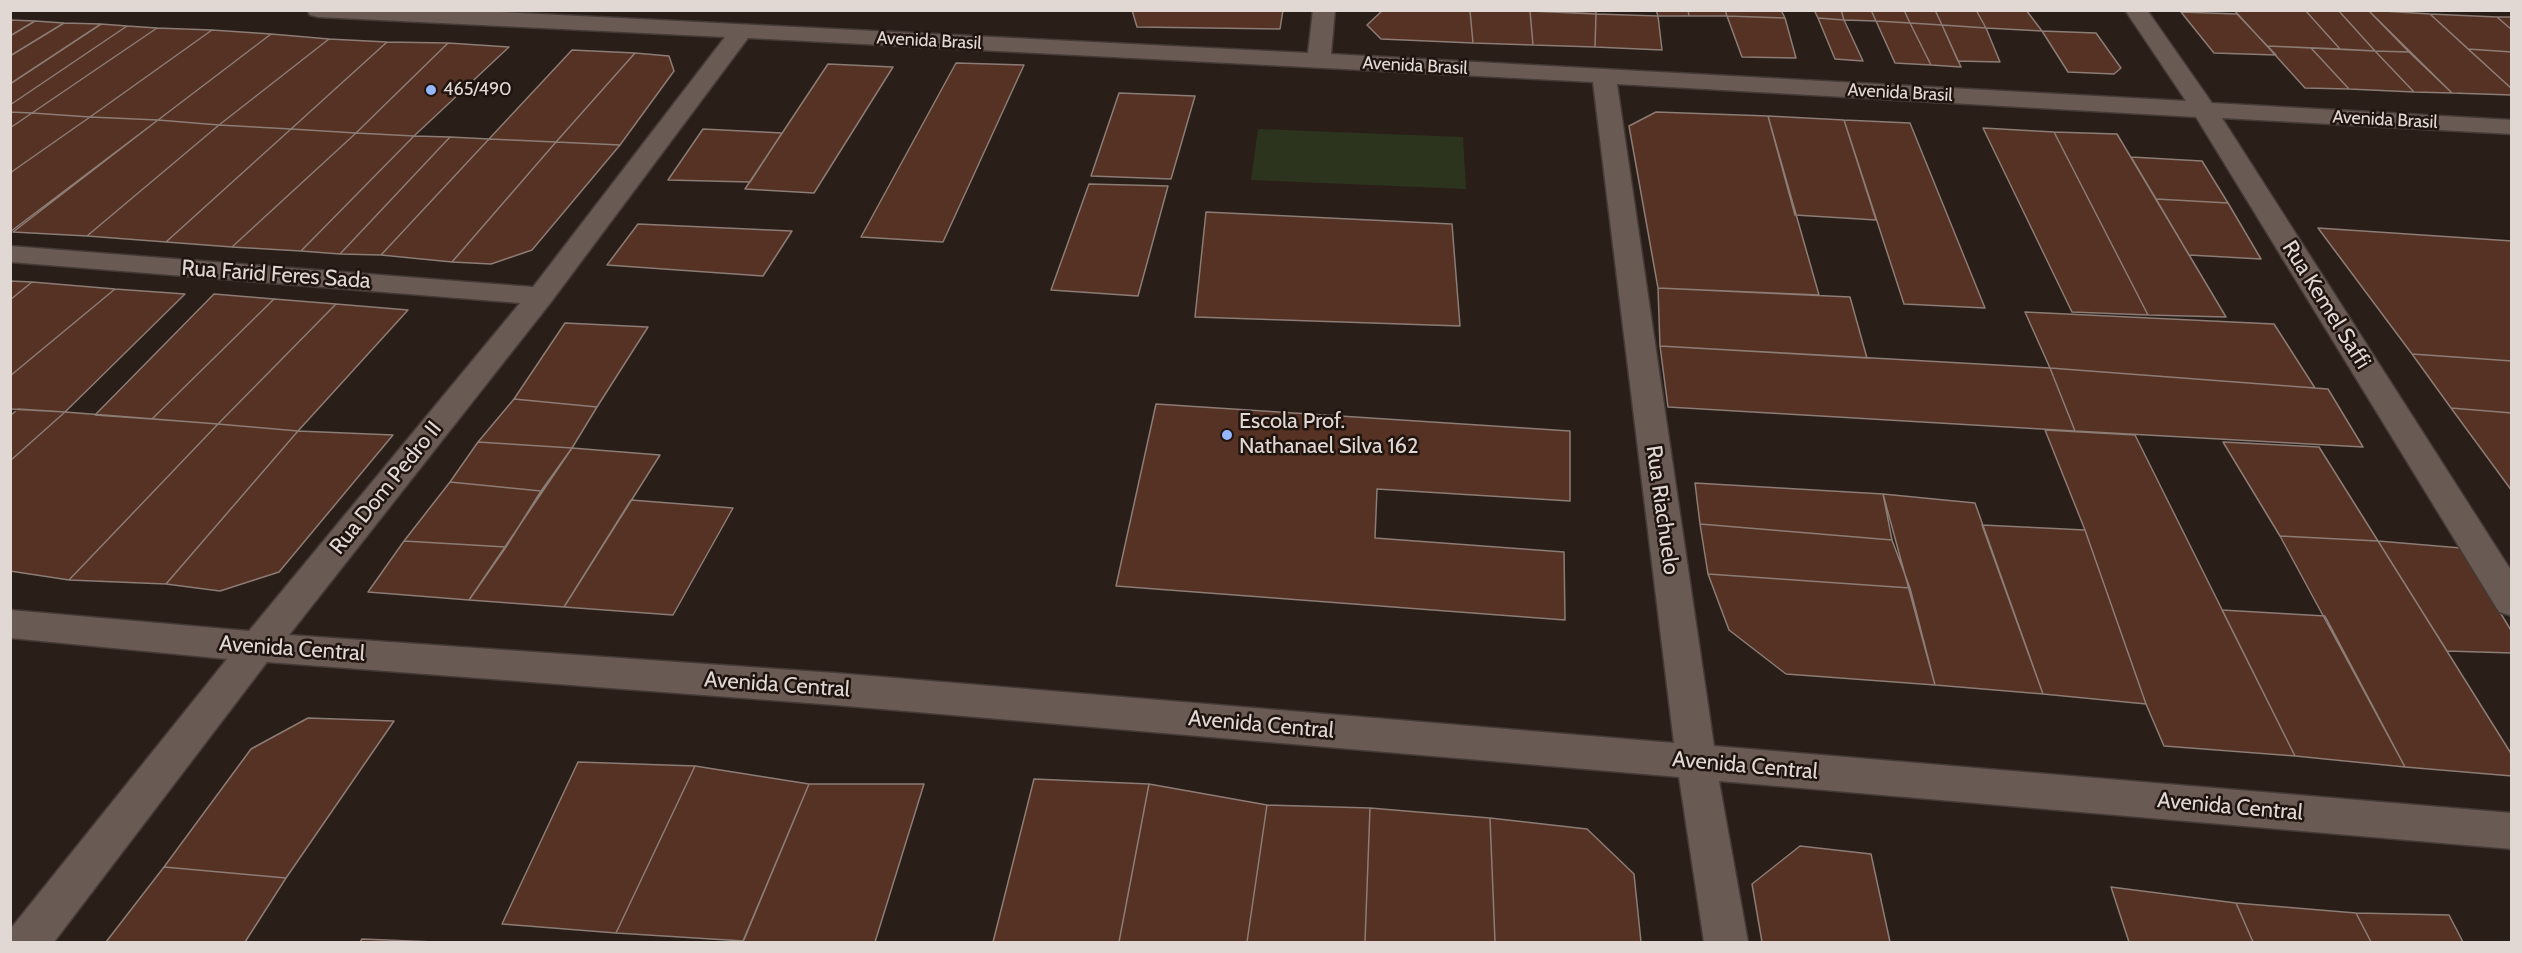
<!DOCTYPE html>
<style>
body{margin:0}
#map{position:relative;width:2522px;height:953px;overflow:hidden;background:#2a1e18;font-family:Cabin,sans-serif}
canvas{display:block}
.frame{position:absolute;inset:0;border:12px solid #e1d8d4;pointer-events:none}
</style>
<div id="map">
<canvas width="2522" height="953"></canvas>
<div class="frame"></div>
</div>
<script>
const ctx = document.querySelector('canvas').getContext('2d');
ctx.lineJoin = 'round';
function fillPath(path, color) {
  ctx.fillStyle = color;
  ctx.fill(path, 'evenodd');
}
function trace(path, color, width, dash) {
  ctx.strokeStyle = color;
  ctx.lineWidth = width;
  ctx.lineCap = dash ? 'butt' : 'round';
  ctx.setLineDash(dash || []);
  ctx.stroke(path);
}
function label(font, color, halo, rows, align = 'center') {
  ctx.font = font + ' Cabin,sans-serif';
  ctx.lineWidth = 5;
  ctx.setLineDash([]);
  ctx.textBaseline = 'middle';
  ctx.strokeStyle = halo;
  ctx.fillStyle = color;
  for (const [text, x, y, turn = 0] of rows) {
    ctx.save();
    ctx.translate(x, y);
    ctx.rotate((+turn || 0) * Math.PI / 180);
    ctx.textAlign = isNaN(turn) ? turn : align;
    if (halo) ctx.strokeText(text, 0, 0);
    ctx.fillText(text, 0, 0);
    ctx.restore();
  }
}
const green = new Path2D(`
 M 1258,129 L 1463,137 L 1466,189 L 1251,180 Z`);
const building = new Path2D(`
 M 1132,10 L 1283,10 L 1280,29 L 1137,27 Z
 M 1383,10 L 1470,11 L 1473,43 L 1381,39 L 1367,25 Z
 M 1596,10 L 1596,14 L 1530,10 Z
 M 1656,10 L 1688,10 L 1689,16 L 1658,16 Z
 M 1688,10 L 1725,10 L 1727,16 L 1689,16 Z
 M 1725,10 L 1781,10 L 1785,18 L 1727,16 Z
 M 1814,10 L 1841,10 L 1844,20 L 1818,18 Z
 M 1841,10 L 1871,10 L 1876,21 L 1844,20 Z
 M 1871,10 L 1904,10 L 1910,23 L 1876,21 Z
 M 1904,10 L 1935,10 L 1942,25 L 1910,23 Z
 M 1935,10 L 1976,10 L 1986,28 L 1942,25 Z
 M 1976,10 L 2026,10 L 2042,31 L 1986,28 Z
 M 2234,10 L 2305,10 L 2340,49 L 2267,46 Z
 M 2305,10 L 2338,10 L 2375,51 L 2340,49 Z
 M 2338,10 L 2368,10 L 2409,52 L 2375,51 Z
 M 2368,10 L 2430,14 L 2512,89 L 2512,95 L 2452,93 Z
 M 1470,11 L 1530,11 L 1533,45 L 1473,43 Z
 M 1530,11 L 1596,14 L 1595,47 L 1533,45 Z
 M 2181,12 L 2237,14 L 2276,55 L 2214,53 Z
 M 1596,14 L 1658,16 L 1662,50 L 1595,47 Z
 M 2430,14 L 2497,17 L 2512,30 L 2512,52 L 2468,49 Z
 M 1727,16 L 1785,18 L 1796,58 L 1742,57 Z
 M 2497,17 L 2512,17 L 2512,30 Z
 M 1818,18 L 1844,20 L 1863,61 L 1835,59 Z
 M 10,20 L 35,21 L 10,36 Z
 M 35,21 L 64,23 L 10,56 L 10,36 Z
 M 1876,21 L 1910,23 L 1931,65 L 1895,63 Z
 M 64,23 L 101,24 L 10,84 L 10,56 Z
 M 1910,23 L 1942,25 L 1961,67 L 1931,65 Z
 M 101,24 L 127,26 L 10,105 L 10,84 Z
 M 1942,25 L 1986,28 L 2000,62 L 1958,61 Z
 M 127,26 L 157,28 L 32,113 L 10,112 L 10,105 Z
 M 157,28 L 212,30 L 90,117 L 32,113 Z
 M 212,30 L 271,34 L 158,120 L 90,117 Z
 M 2042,31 L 2096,33 L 2121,68 L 2114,74 L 2068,72 Z
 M 271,34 L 329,39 L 219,125 L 158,120 Z
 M 329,39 L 387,42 L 291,129 L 219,125 Z
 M 387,42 L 448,43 L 356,133 L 291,129 Z
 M 448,43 L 509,47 L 414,136 L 356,133 Z
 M 2267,46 L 2311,48 L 2349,89 L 2305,88 Z
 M 2311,48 L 2375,51 L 2414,92 L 2349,89 Z
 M 2468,49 L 2512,52 L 2512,89 Z
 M 572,50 L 635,53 L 556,142 L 489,139 Z
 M 2375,51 L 2409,52 L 2452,93 L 2414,92 Z
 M 635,53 L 669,56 L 674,71 L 620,145 L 556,142 Z
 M 956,63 L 1024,65 L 943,242 L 861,237 Z
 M 828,64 L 893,67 L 814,193 L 745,189 Z
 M 1119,93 L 1195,96 L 1171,179 L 1091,176 Z
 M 10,112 L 32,113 L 10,128 Z
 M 1656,112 L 1768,116 L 1819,295 L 1658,288 L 1629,126 Z
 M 32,113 L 90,117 L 10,173 L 10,128 Z
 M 1768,116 L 1844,120 L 1876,220 L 1795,215 Z
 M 90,117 L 158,120 L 10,232 L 10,173 Z
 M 158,120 L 219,125 L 87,236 L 13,232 Z
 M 1844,120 L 1910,123 L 1985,308 L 1904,304 Z
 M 219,125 L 291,129 L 166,242 L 87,236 Z
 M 1983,128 L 2054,132 L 2148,315 L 2072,312 Z
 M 291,129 L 356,133 L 232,247 L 166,242 Z
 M 703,129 L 782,133 L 750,182 L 668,180 Z
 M 2054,132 L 2117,134 L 2226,317 L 2148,315 Z
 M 356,133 L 414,136 L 301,251 L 232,247 Z
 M 414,136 L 450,137 L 340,254 L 301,251 Z
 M 450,137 L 489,139 L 381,255 L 340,254 Z
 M 489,139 L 556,142 L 452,262 L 381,255 Z
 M 556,142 L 620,145 L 532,250 L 491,264 L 452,262 Z
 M 2131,157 L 2202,161 L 2228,203 L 2156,199 Z
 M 1089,184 L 1168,186 L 1138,296 L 1051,290 Z
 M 2156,199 L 2228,203 L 2261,259 L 2189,255 Z
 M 1206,212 L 1452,224 L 1460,326 L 1195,317 Z
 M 638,224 L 792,231 L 763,276 L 607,265 Z
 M 2318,228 L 2512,241 L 2512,361 L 2412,354 Z
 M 10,281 L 32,282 L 10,300 Z
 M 32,282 L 115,289 L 10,376 L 10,300 Z
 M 1658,288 L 1850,297 L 1867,358 L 1660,346 Z
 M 115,289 L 185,294 L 65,412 L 10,409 L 10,376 Z
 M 214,294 L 274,299 L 152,419 L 95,415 Z
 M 274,299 L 336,304 L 218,424 L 152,419 Z
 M 336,304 L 408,310 L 298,431 L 218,424 Z
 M 2025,312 L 2274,324 L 2315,388 L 2050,368 Z
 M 565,323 L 648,327 L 597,407 L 514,399 Z
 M 1660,346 L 2050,368 L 2075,431 L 1668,407 Z
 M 2412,354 L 2512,361 L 2512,413 L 2451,408 Z
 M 2050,368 L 2328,389 L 2363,447 L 2075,431 Z
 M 514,399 L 597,407 L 572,448 L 478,442 Z
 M 1156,404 L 1570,431 L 1570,501 L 1377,489 L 1375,538 L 1564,552 L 1565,620 L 1116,586 Z
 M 2451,408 L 2512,413 L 2512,491 Z
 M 18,409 L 65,412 L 10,461 L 10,416 Z
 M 65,412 L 218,424 L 69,580 L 10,571 L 10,461 Z
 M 218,424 L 298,431 L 166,584 L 69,580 Z
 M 2045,430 L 2135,435 L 2295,756 L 2164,746 L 2146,704 L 2085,530 Z
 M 298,431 L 393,435 L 279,572 L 220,591 L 166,584 Z
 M 478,442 L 572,448 L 541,491 L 450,482 Z
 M 2223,442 L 2319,447 L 2378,541 L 2280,536 Z
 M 572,448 L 660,455 L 564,607 L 469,600 Z
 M 450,482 L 541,491 L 506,547 L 404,541 Z
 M 1695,483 L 1883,494 L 1892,540 L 1700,524 Z
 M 1883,494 L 1975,503 L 2043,694 L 1935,685 Z
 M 631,500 L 733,508 L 673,615 L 564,607 Z
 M 1700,524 L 1892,540 L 1910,588 L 1708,574 Z
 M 1982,525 L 2085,530 L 2146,704 L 2043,694 Z
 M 2280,536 L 2378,541 L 2512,755 L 2512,776 L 2405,767 Z
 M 404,541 L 506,547 L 469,600 L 368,592 Z
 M 2378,541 L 2461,548 L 2512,632 L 2512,653 L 2447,651 Z
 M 1708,574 L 1910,588 L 1935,685 L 1786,674 L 1729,630 Z
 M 2222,610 L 2325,616 L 2405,767 L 2295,756 Z
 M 308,718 L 394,721 L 286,878 L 164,867 L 251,749 Z
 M 578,762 L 695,766 L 616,933 L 502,924 Z
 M 695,766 L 809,784 L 743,941 L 616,933 Z
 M 1034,779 L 1149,784 L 1119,942 L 993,942 Z
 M 809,784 L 924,784 L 875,942 L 743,942 Z
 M 1149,784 L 1267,805 L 1247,942 L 1119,942 Z
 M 1267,805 L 1370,808 L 1365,942 L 1247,942 Z
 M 1370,808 L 1490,818 L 1495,942 L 1365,942 Z
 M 1490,818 L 1587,829 L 1634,874 L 1641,942 L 1495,942 Z
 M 1800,846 L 1871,854 L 1890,942 L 1762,942 L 1752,884 Z
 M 164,867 L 286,878 L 245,942 L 106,942 Z
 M 2111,887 L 2236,903 L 2253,942 L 2129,942 Z
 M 2236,903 L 2356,913 L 2371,942 L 2253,942 Z
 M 2356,913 L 2449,915 L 2463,942 L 2371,942 Z
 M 362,939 L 435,942 L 360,942 Z`);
const street = new Path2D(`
 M 307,10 L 461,10 L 1308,53 L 1313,10 L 1335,10 L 1331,54 L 2186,101 L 2125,10 L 2147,10 L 2212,103 L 2512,120 L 2512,134 L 2222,118 L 2512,572 L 2512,616 L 2499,612 L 2196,117 L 1617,84 L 1714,746 L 2512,813 L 2512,849 L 1719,781 L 1748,942 L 1704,942 L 1679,777 L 835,705 L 267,662 L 54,942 L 10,942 L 12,927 L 227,659 L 10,638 L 10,610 L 249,631 L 520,303 L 10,262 L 10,246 L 533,287 L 725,37 L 318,17 L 310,15 ZM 748,38 L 1593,82 L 1674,743 L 835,673 L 289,635 L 551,302 Z`);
const markers = [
 [431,90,6,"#94b7fd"],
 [1227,435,6,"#94b7fd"]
];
const farStreetnames = [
 ["Avenida Brasil",929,41,3],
 ["Avenida Brasil",1415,66,3],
 ["Avenida Brasil",1900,93,3],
 ["Avenida Brasil",2385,120,3]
];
const farPoinames = [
 ["465/490",443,90]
];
const streetNames = [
 ["Rua Farid Feres Sada",276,275,4],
 ["Rua Kemel Saffi",2326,305,58],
 ["Rua Dom Pedro II",386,488,-51],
 ["Rua Riachuelo",1662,510,82],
 ["Avenida Central",292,649,4],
 ["Avenida Central",777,685,4],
 ["Avenida Central",1261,725,5],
 ["Avenida Central",1745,766,5],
 ["Avenida Central",2230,807,5]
];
const poiNames = [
 ["Escola Prof.",1239,422],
 ["Nathanael Silva 162",1239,447]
];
fillPath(green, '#2c341d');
fillPath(building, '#553223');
trace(building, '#8c7c76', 1.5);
trace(street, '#443a36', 3);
fillPath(street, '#695a54');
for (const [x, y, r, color] of markers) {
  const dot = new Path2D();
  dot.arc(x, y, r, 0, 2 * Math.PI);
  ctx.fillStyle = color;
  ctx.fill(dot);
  trace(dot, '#20140f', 2);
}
label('18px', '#e1d8d4', '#20140f', farStreetnames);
label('18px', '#e1d8d4', '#20140f', farPoinames, 'left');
label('22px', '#e1d8d4', '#20140f', streetNames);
label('22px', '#e1d8d4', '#20140f', poiNames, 'left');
</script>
